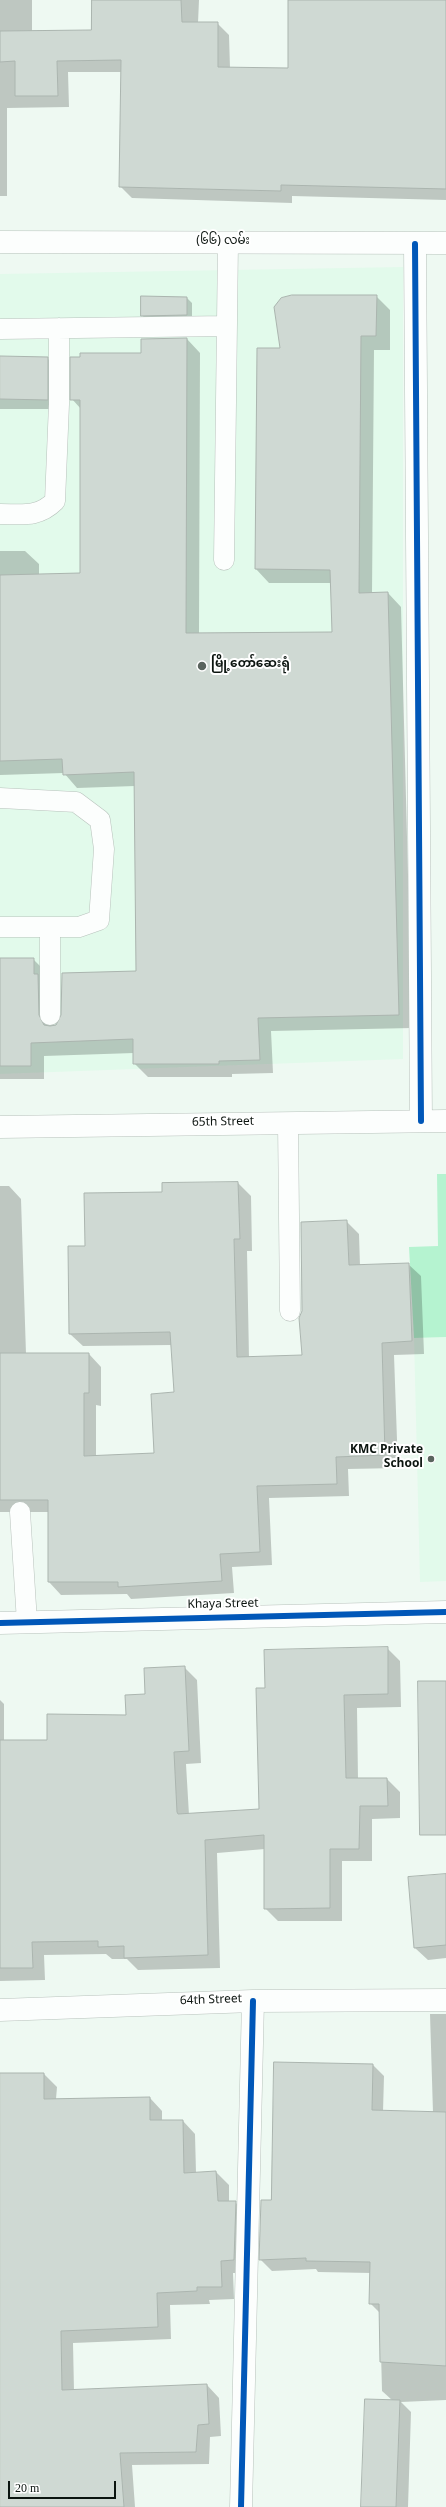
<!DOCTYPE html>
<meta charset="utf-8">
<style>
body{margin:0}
#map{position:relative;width:446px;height:2507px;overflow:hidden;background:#eef9f2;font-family:Georgia,serif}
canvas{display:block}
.scale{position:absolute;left:8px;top:2481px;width:108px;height:18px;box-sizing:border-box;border:2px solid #0b140f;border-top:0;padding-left:5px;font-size:12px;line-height:14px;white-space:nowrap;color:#0b140f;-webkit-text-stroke:3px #fff;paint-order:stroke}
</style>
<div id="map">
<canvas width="446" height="2507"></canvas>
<div class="scale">20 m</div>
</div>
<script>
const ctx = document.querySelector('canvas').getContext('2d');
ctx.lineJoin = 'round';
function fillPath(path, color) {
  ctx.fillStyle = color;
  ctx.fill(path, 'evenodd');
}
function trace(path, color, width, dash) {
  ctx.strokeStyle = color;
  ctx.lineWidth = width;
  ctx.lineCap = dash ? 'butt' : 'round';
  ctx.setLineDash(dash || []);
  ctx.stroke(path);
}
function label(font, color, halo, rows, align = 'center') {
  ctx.font = font + ' Georgia,"Noto Sans Myanmar",serif';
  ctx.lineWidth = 4;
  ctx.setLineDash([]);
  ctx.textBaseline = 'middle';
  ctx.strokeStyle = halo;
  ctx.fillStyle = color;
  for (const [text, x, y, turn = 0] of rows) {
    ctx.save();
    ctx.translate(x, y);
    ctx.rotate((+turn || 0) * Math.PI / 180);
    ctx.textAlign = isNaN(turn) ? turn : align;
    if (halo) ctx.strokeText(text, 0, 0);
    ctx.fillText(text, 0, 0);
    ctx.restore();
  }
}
const built = new Path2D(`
 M 403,267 L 403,1059 L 0,1074 L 0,274 Z
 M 446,1337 L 446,1581 L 420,1582 L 414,1338 Z`);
const green = new Path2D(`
 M 437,1174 L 446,1174 L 446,1337 L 414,1338 L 409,1247 L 438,1246 Z`);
const shadow = new Path2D(`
 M 0,0 L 32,0 L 32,31 L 92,31 L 93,0 L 199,0 L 198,23 L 217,23 L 229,35 L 230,68 L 289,69 L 289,0 L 446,0 L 446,200 L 292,196 L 292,203 L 132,198 L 120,186 L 122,72 L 68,72 L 69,107 L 7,108 L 7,196 L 0,196 Z
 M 376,296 L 390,310 L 390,350 L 374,350 L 372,594 L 388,593 L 401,607 L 412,1028 L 271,1031 L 273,1073 L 232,1074 L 232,1077 L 148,1077 L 134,1063 L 134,1053 L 44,1056 L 44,1079 L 0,1079 L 0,959 L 33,959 L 47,973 L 52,989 L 52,1027 L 137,972 L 135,786 L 77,788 L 64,773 L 0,775 L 0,551 L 25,551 L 39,564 L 39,575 L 81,574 L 81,409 L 72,399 L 142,354 L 187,339 L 200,353 L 199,634 L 333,633 L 332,583 L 269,583 L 256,569 L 282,349 Z
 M 187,298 L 192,303 L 192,320 L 147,321 L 142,315 Z
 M 0,357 L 47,358 L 57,368 L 57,409 L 0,409 Z
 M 238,1183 L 251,1196 L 252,1251 L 247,1251 L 249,1358 L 303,1356 L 346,1221 L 359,1234 L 360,1266 L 408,1264 L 421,1276 L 424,1354 L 394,1355 L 398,1468 L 348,1469 L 349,1496 L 269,1498 L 272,1565 L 232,1567 L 234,1593 L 131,1599 L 127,1594 L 61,1595 L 49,1582 L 49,1512 L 0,1512 L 0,1186 L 9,1186 L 21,1199 L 26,1354 L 89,1354 L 101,1367 L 101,1406 L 96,1405 L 96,1457 L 155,1453 L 175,1393 L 172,1345 L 83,1346 L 70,1334 L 86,1247 L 163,1193 Z
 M 387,1648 L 400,1661 L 401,1707 L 357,1708 L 358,1779 L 387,1779 L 400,1792 L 400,1818 L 372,1819 L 372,1861 L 342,1861 L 342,1921 L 278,1921 L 265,1908 L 265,1849 L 217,1853 L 220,1968 L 138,1970 L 127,1959 L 112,1959 L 106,1954 L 44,1955 L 45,1980 L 0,1981 L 0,1700 L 4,1704 L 4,1741 L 48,1741 L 127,1716 L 146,1695 L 184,1667 L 197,1680 L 201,1763 L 186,1764 L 189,1815 L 260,1810 L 266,1689 Z
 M 446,1875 L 446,1958 L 428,1960 L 415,1948 Z
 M 430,2014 L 446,2014 L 446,2400 L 401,2402 L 411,2412 L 408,2507 L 362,2507 L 392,2400 L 382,2391 L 380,2313 L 370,2303 L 371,2273 L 318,2272 L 316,2269 L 272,2271 L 260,2259 L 272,2201 L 373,2065 L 384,2076 L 383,2112 L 433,2113 Z
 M 0,2074 L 44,2074 L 57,2087 L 56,2099 L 150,2098 L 162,2111 L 162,2121 L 183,2121 L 195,2134 L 196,2173 L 216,2172 L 229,2185 L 229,2202 L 235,2202 L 248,2215 L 247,2273 L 233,2273 L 234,2299 L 209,2300 L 210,2304 L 170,2305 L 171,2339 L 73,2343 L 74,2391 L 207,2385 L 219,2398 L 221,2436 L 210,2437 L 209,2464 L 132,2465 L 135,2507 L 0,2507 Z`);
const building = new Path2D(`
 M 92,0 L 181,0 L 182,22 L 218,22 L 218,67 L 288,68 L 288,0 L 446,0 L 446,189 L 281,185 L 281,191 L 119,187 L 121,60 L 57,61 L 58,96 L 15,96 L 15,61 L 0,62 L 0,31 L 91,30 Z
 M 292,295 L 377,295 L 376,336 L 361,336 L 359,593 L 388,592 L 399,1015 L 258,1018 L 260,1060 L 219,1061 L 219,1064 L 133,1064 L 133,1039 L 31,1043 L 31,1066 L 0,1066 L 0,958 L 34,958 L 34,974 L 38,974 L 39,1015 L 44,1025 L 50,1026 L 56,1025 L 61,1015 L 62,973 L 136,971 L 134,772 L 63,775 L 62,759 L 0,761 L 0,575 L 80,573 L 80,400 L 70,400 L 70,357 L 80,357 L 80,353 L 141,353 L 141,339 L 187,338 L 186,633 L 332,632 L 330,570 L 255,569 L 257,348 L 280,348 L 274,307 L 281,298 Z
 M 141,296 L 187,297 L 187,315 L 141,316 Z
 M 0,356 L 48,357 L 48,400 L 0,399 Z
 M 238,1182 L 240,1239 L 234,1239 L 237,1357 L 302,1355 L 299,1318 L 302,1311 L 301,1222 L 347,1220 L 349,1265 L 409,1263 L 412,1341 L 382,1343 L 385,1455 L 336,1457 L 337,1484 L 257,1486 L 260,1552 L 220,1554 L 222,1581 L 118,1587 L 118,1582 L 48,1582 L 48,1500 L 0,1500 L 0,1353 L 89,1353 L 89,1393 L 84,1393 L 84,1456 L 154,1453 L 151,1394 L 174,1392 L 170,1332 L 69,1334 L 68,1246 L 85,1246 L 84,1193 L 162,1192 L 162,1183 Z
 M 388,1647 L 388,1694 L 344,1695 L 346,1778 L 387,1778 L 388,1806 L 360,1806 L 359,1849 L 330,1849 L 330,1908 L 264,1909 L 264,1835 L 205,1840 L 208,1955 L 124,1958 L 124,1946 L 98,1947 L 98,1941 L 32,1942 L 33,1968 L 0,1968 L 0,1740 L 47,1740 L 47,1714 L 126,1715 L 125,1695 L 145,1694 L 144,1668 L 185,1666 L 189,1751 L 174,1752 L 177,1812 L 178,1814 L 259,1809 L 256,1688 L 265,1688 L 264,1650 Z
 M 418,1681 L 446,1681 L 446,1835 L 420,1835 Z
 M 446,1874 L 446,1945 L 414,1948 L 408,1877 Z
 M 274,2062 L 373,2064 L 372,2110 L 446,2112 L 446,2366 L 380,2362 L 379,2304 L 369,2304 L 370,2262 L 306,2261 L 306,2258 L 259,2260 L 261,2200 L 271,2200 Z
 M 0,2073 L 44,2073 L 44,2099 L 150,2097 L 150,2120 L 183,2120 L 184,2173 L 216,2171 L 218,2201 L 236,2201 L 234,2260 L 221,2261 L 222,2287 L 197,2287 L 197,2291 L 157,2293 L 158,2327 L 61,2331 L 62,2390 L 207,2384 L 209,2424 L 198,2425 L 196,2452 L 120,2453 L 124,2507 L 0,2507 Z
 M 365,2399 L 400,2400 L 396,2507 L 361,2507 Z`);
const service = new Path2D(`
 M 0,329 L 227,326
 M 0,514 C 22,514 38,518 55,501 L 59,404 L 59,328
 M 224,560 L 228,243
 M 0,798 L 76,802 L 100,820 L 104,849 L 99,920 L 79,927 L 0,927
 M 50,928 L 50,1015
 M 288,1123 L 290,1311
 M 20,1512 L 27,1622`);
const minor = new Path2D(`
 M 415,244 L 421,1121
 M 0,1127 L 446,1121
 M 0,1623 L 446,1612
 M 0,2010 L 253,2001 L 446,2000
 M 241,2507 L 253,2001`);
const tertiary = new Path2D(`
 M 0,242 L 446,243`);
const cycleway = new Path2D(`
 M 415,244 L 421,1121
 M 0,1623 L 446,1612
 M 241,2507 L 253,2001`);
const markers = [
 [202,666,5,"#5a645e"],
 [431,1459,4,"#5a645e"]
];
const streetNames = [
 ["(၆၆) လမ်း",223,243],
 ["65th Street",223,1124,-1],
 ["Khaya Street",223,1606,-1],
 ["64th Street",211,2002,-2]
];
const poiNames = [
 ["မြို့တော်ဆေးရုံ",211,666],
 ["KMC Private",423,1452,"right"],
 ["School",423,1466,"right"]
];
fillPath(built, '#e2faeb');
fillPath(green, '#b5f3d0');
fillPath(shadow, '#0003');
fillPath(building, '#cfd9d3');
trace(building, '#abb5af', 1);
trace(service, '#b8c2bc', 21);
trace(minor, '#b8c2bc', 23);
trace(tertiary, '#b8c2bc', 23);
trace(service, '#fcfefd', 20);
trace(minor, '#fcfefd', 22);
trace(tertiary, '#fcfefd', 22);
trace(cycleway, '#0057b8', 6);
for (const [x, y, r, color] of markers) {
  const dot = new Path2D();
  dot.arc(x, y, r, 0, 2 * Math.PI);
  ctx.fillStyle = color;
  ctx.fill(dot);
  trace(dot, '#fff', 1.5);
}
label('12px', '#0b140f', '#fff', streetNames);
label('bold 12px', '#0b140f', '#fff', poiNames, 'left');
</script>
